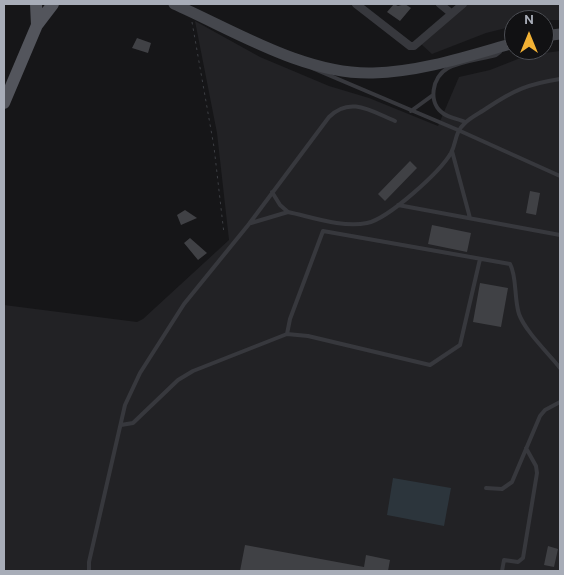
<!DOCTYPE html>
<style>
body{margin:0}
#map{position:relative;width:564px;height:575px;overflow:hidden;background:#161618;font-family:Overpass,sans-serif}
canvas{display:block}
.frame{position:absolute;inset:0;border:5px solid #a8adb8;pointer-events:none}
.north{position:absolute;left:504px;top:10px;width:50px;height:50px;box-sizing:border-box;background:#111113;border:1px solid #4d4f55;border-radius:50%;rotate:0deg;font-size:14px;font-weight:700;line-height:20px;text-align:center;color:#a8adb8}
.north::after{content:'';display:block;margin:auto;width:18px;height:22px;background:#f2b134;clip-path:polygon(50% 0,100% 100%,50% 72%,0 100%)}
</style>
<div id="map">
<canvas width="564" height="575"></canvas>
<div class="frame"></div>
<div class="north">N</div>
</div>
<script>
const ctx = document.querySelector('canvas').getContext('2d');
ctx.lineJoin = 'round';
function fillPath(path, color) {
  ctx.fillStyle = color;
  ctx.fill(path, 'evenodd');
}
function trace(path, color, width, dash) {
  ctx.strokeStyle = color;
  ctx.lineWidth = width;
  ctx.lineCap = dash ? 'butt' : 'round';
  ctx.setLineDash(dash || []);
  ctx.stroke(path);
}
const built = new Path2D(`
 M 466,4 L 560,4 L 560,20 L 514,20 L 514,26 L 486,33 L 432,54 L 421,44 Z
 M 195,21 L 260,57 L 329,86 L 369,98 L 438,126 L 459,77 L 490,70 L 528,55 L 560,51 L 560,571 L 4,571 L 4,305 L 137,322 L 143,319 L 229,240 L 217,133 Z`);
const water = new Path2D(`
 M 393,478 L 451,488 L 444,526 L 387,515 Z`);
const building = new Path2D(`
 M 394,4 L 398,6 L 405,4 L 411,8 L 400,21 L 387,12 Z
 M 137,38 L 151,43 L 148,53 L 132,48 Z
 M 410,161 L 417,168 L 385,201 L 378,194 Z
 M 530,191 L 540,193 L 536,215 L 526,213 Z
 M 185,210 L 197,218 L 181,225 L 177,215 Z
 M 432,225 L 471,233 L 467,252 L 428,244 Z
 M 190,238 L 207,253 L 198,260 L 184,243 Z
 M 480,283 L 508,288 L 501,327 L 473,322 Z
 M 245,545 L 364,567 L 366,555 L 390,560 L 388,571 L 240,571 Z
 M 548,546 L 558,549 L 554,567 L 544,565 Z`);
const path = new Path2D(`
 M 192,22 L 214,147 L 224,234`);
const lane = new Path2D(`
 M 312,68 L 458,130 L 560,176
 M 411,111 L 433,95
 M 465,122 C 459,119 450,118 444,114 C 427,103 432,77 448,68 C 461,61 481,59 496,55 L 500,52
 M 452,151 L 470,218
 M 272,192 L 280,205 L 288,212 C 312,217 342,228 367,223 C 388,219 440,172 451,153 C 457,142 454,133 465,123 C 471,117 480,113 487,108 C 514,90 528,84 560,79
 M 398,205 L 560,235
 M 251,223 L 288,212
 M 287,334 L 290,319 L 323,231 L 510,264 C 517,276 514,299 519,314 C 525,331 549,354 560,368
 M 121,425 L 133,423 L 178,380 L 193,371 L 287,334 L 308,336 L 430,365 L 460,345 L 480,259
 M 486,488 L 502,489 L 512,482 L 540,416 L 545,410 L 560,402
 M 89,571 L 89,562 L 125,405 L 140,373 L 184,304 L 249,224 L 329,117 C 350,96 371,111 395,121
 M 502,571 L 504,560 L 518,562 L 523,558 L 537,473 L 536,466 L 526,448`);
const street = new Path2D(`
 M 356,4 L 410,46 L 414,46 L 463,4
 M 440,4 L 451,13`);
const secondary = new Path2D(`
 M 174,4 C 235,31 305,75 373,73 C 421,72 468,56 514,43
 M 544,36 L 560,34`);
const primary = new Path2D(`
 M 36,4 L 37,25
 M 4,103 L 37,25 L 53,4`);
fillPath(built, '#222225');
fillPath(water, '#2c353c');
fillPath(building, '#404145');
trace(path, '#3d3f44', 1, [2.5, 4]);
trace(lane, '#37383d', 4);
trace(street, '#37383d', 8);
trace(secondary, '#45474d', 11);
trace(primary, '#53555c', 12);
</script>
